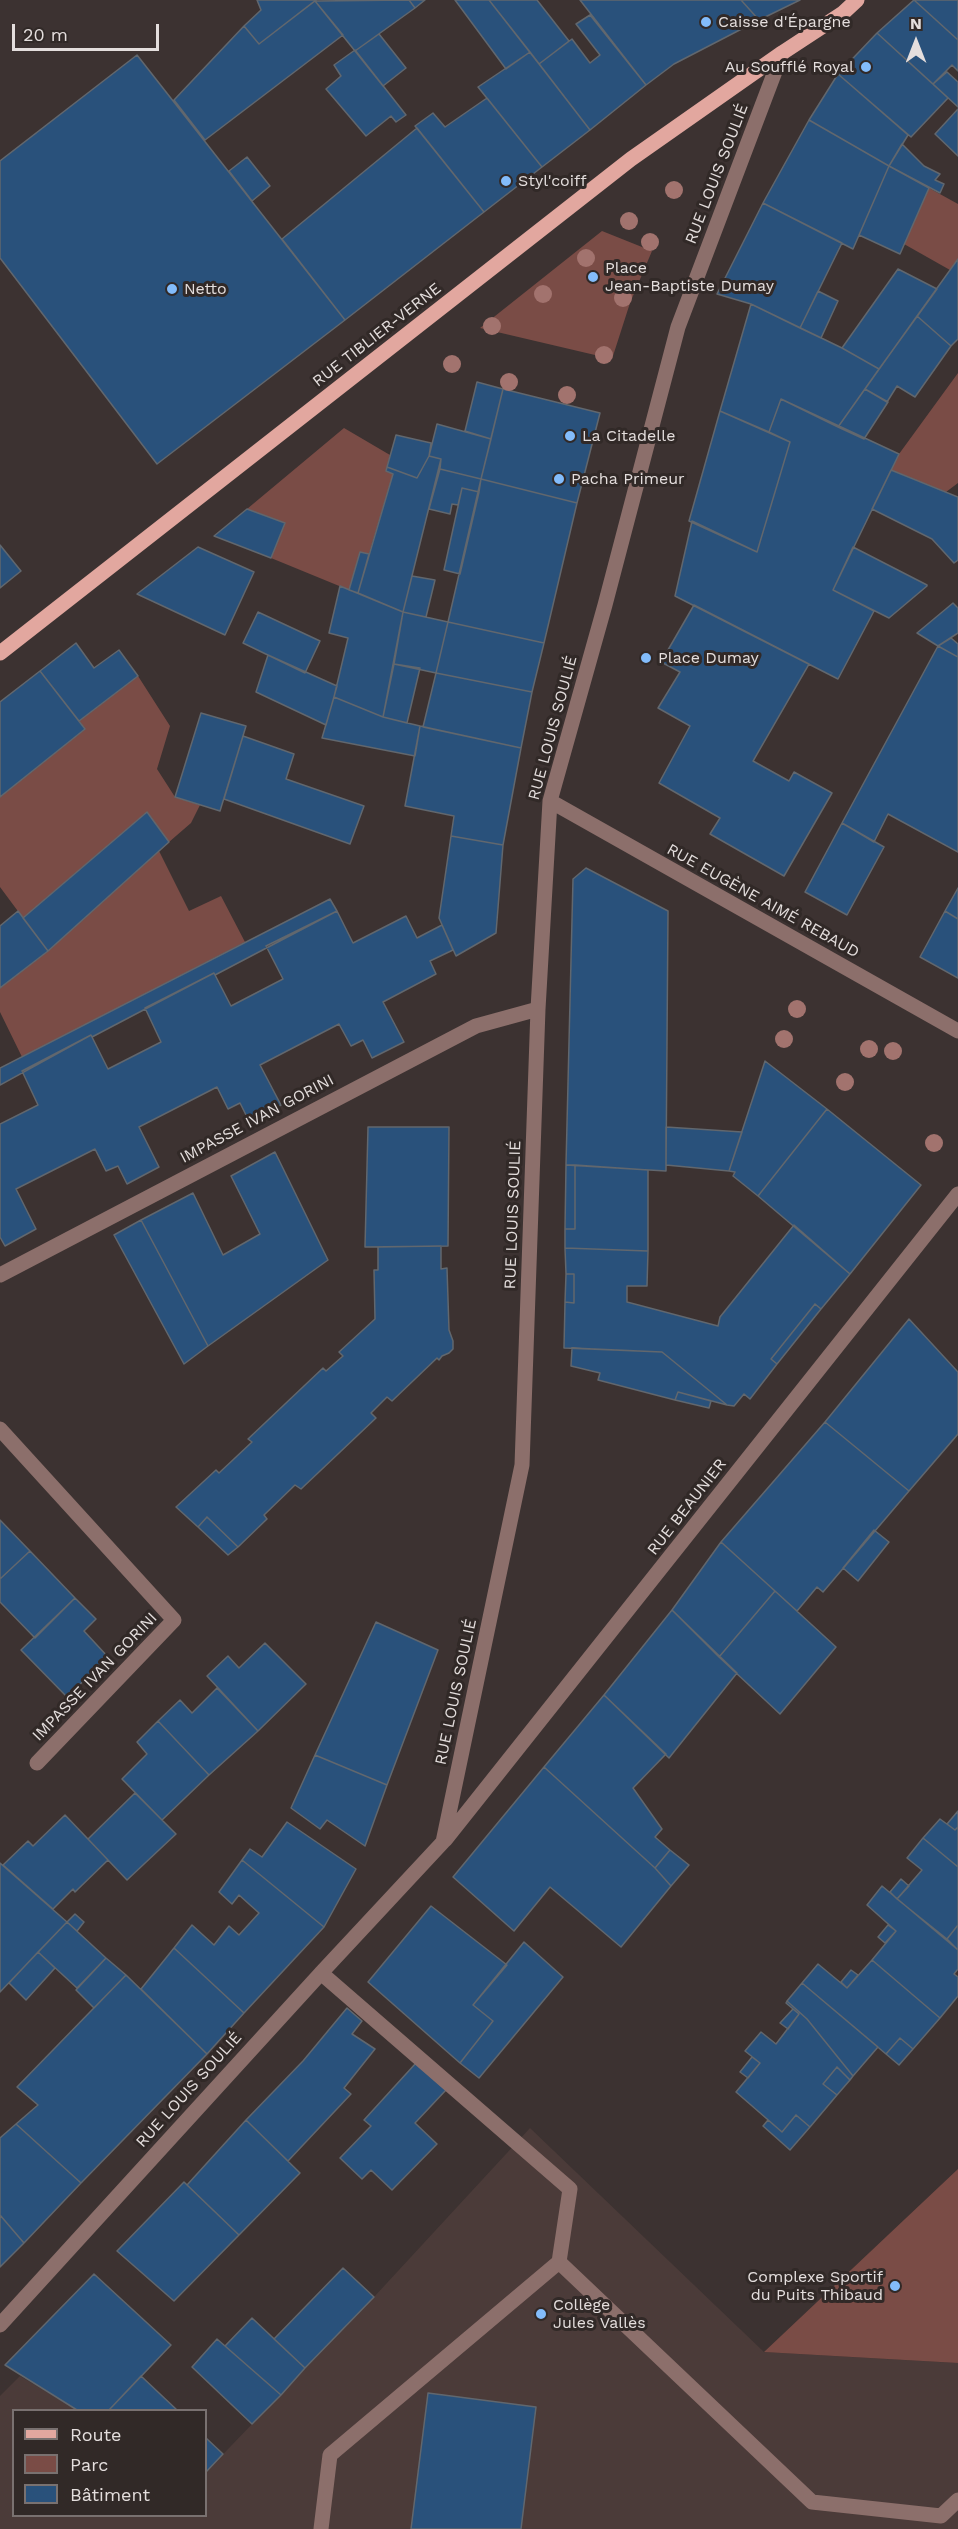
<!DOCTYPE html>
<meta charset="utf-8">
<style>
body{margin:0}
#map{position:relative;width:958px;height:2529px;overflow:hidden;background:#3c3231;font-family:"Work Sans",sans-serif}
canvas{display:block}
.legend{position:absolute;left:12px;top:2409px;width:195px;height:108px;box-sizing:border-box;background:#312927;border:2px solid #797170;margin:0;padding:8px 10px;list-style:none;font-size:18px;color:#e4dedd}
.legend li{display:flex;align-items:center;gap:12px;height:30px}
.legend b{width:30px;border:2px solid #797170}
.north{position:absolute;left:886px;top:12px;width:60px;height:60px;-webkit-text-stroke:4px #312927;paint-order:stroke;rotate:0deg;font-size:16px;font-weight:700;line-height:24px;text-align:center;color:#e4dedd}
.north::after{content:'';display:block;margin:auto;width:21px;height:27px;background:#e4dedd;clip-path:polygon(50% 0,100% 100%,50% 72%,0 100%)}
.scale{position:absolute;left:12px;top:24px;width:147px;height:27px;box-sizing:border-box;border:3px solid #e4dedd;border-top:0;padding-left:8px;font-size:18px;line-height:21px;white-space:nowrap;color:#e4dedd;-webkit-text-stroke:4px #312927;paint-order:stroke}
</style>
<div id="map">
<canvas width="958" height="2529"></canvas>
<ul class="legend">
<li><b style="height:8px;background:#e2a79f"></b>Route</li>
<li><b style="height:16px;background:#7a4c46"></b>Parc</li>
<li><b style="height:16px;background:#29517b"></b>Bâtiment</li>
</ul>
<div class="north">N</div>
<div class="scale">20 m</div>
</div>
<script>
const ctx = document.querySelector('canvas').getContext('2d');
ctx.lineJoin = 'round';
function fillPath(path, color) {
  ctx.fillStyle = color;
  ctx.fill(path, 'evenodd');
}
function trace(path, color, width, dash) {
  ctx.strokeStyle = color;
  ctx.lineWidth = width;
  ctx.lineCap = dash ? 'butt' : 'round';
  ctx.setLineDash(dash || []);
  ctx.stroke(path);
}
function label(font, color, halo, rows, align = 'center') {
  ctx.font = font + ' "Work Sans",sans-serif';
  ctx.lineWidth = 6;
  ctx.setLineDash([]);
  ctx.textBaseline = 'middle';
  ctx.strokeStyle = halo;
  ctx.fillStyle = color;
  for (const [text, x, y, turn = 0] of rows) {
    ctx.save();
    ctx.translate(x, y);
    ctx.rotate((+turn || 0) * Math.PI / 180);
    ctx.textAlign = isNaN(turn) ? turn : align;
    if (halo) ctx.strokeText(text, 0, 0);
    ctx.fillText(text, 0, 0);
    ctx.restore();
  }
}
const built = new Path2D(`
 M 530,2128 L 764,2352 L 958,2363 L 958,2529 L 0,2529 L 0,2396 L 20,2376 L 77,2410 L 14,2410 L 14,2516 L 206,2516 L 206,2472 L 374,2297 Z`);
const green = new Path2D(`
 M 929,188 L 958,204 L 958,259 L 950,270 L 904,244 Z
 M 602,231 L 652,251 L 630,303 L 612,359 L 480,328 Z
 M 958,373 L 958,483 L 946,492 L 891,470 L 899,454 Z
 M 344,428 L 390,455 L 386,471 L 393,474 L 369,554 L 360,552 L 349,590 L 271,558 L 285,523 L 247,509 Z
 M 138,676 L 170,726 L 157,769 L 175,797 L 200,805 L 191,823 L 169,842 L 147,812 L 23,918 L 0,887 L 0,797 L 85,729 L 79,721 Z
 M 159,851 L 189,911 L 221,896 L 245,942 L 22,1057 L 0,1012 L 0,988 L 48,951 Z
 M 958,2169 L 958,2363 L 764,2352 Z`);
const building = new Path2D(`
 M 257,0 L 316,0 L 259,44 L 244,26 L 261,10 Z
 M 409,0 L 425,0 L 415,8 Z
 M 409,0 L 415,8 L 355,51 L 315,1 Z
 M 455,0 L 489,0 L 530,52 L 506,69 Z
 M 489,0 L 537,0 L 569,41 L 539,64 Z
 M 580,0 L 741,0 L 759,20 L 674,64 L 646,85 Z
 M 741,0 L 800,0 L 759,20 Z
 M 914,0 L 958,40 L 958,71 L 952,65 L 933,84 L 877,33 Z
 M 914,0 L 958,0 L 958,40 Z
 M 315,1 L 343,35 L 205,140 L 174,100 L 244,26 L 259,44 Z
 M 590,15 L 646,85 L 590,130 L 539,64 L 572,39 L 590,63 L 600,55 L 576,24 Z
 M 877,33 L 948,98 L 911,137 L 838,74 Z
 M 379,34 L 406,68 L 383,86 L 355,51 Z
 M 355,50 L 406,115 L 396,122 L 391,116 L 366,136 L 326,89 L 341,76 L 334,65 Z
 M 530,52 L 590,130 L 542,167 L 478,87 Z
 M 137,55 L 345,320 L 157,464 L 0,258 L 0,161 Z
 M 947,72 L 958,82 L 958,107 L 933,84 Z
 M 838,74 L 908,135 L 889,166 L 809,120 Z
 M 487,98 L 542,167 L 484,212 L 415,126 L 433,113 L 445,127 Z
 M 958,109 L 958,156 L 935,134 Z
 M 809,120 L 889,166 L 853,249 L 763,203 Z
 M 417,128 L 484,212 L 345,320 L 282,239 Z
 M 902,144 L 924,166 L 940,174 L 935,180 L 944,184 L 940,193 L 889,166 Z
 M 247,157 L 270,186 L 252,201 L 229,171 Z
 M 889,166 L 929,188 L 900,254 L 859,235 Z
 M 763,203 L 842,243 L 800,328 L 751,304 L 717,294 Z
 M 958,259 L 958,339 L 951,346 L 917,316 Z
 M 898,269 L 937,289 L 879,369 L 842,348 Z
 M 818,291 L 838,301 L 821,338 L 800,328 Z
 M 751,304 L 842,348 L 879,369 L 838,427 L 781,399 L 769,432 L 720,411 Z
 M 917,316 L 951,346 L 915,397 L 897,386 L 887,402 L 865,389 Z
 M 477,382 L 503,389 L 491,439 L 465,431 Z
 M 503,389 L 600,413 L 577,503 L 481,479 Z
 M 865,389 L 888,402 L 864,439 L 838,427 Z
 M 781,399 L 899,454 L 833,590 L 874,611 L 838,679 L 675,596 L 692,521 L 757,552 L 790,442 L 769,432 Z
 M 720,411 L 790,442 L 757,552 L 689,521 Z
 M 437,424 L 491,439 L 481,479 L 440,469 L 441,459 L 429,456 Z
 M 396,435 L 431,443 L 429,456 L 417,478 L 387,467 Z
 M 429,456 L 441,459 L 403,612 L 358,593 L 393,474 L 386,471 L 387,467 L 417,478 Z
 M 440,469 L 481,479 L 479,492 L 462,488 L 458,505 L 452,504 L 450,514 L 429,509 Z
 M 891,470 L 958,497 L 958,560 L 954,563 L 932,539 L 872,509 Z
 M 481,479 L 577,503 L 544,643 L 448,622 Z
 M 462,488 L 479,492 L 460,574 L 444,570 Z
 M 247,509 L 285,523 L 271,558 L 214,536 Z
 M 0,545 L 21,571 L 0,588 Z
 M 198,547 L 254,572 L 225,635 L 137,594 Z
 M 853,547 L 927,585 L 927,586 L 889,618 L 833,590 Z
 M 360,552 L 369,554 L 358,593 L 349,590 Z
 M 412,576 L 435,580 L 426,617 L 403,612 Z
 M 340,586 L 403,612 L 383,717 L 334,697 L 348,638 L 329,633 Z
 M 953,603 L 958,608 L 958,633 L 938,646 L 917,633 Z
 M 694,605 L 809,664 L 753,761 L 789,781 L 794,772 L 832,793 L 784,876 L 710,834 L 720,818 L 659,783 L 690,726 L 658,708 L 680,672 L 661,662 Z
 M 258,612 L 320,641 L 305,673 L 243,643 Z
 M 403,612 L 448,622 L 436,673 L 394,664 Z
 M 448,622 L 544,643 L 532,692 L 436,673 Z
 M 951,638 L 958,644 L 958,657 L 938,646 Z
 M 76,643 L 94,668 L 119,650 L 138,676 L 79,721 L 40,671 Z
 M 938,646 L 958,657 L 958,852 L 888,814 L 874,842 L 842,823 Z
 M 268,655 L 337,686 L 326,725 L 256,692 Z
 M 394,664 L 420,668 L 407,723 L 383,717 Z
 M 40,671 L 85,729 L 0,797 L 0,702 Z
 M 436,673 L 532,692 L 521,748 L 423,727 Z
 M 334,697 L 383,717 L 420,726 L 415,756 L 322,738 Z
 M 201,713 L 246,726 L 220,811 L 175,797 Z
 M 420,726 L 521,748 L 503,845 L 451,836 L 454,816 L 405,806 Z
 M 243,736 L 294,754 L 286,779 L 364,806 L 350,844 L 224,799 Z
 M 147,812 L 169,842 L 48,951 L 23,918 Z
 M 842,823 L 884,847 L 847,915 L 805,892 Z
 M 451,836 L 503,845 L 496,933 L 456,956 L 439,918 Z
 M 586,868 L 668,911 L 666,1171 L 566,1165 L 573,879 Z
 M 958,888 L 958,919 L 945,911 Z
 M 330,899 L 337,911 L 215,975 L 214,973 L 92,1037 L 91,1035 L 0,1085 L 0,1068 Z
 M 18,911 L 48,951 L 0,988 L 0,926 Z
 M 337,911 L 353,943 L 406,916 L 417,938 L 442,925 L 453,950 L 430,961 L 436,974 L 383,1002 L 404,1042 L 372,1058 L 363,1040 L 351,1046 L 339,1024 L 260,1065 L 281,1105 L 249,1121 L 240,1103 L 228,1109 L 217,1087 L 139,1127 L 159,1167 L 127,1184 L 118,1166 L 106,1171 L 95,1149 L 16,1189 L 36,1229 L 5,1246 L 0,1237 L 0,1124 L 38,1105 L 22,1071 L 91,1035 L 108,1069 L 161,1042 L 145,1008 L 214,973 L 231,1006 L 283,979 L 266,946 Z
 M 945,911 L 958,919 L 958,978 L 920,957 Z
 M 765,1061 L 827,1109 L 758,1196 L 733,1176 L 735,1172 L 729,1171 Z
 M 827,1109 L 921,1185 L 850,1274 L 758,1196 Z
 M 368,1127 L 449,1127 L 448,1246 L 365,1247 Z
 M 666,1127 L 742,1132 L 729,1171 L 666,1165 Z
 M 275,1152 L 328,1260 L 208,1346 L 141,1220 L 193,1193 L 223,1255 L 260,1234 L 231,1176 Z
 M 566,1165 L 575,1165 L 575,1229 L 565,1229 Z
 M 575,1165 L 648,1170 L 648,1251 L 565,1248 L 565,1229 L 575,1229 Z
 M 141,1220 L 208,1346 L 184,1364 L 114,1235 Z
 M 794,1225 L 850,1274 L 821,1309 L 815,1304 L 771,1359 L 777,1364 L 750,1399 L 744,1394 L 734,1406 L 727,1405 L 662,1352 L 564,1348 L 565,1302 L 574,1303 L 574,1274 L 566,1274 L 565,1248 L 648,1251 L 647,1286 L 627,1286 L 627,1302 L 718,1326 L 720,1317 Z
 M 441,1246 L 441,1269 L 447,1268 L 449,1330 L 453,1341 L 453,1349 L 449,1353 L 442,1356 L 439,1360 L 437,1358 L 392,1401 L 387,1397 L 371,1413 L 376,1418 L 301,1489 L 295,1485 L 264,1515 L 267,1519 L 238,1547 L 207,1517 L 198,1527 L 176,1507 L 216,1470 L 219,1473 L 252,1442 L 248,1439 L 323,1368 L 326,1371 L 343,1356 L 339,1352 L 375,1319 L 374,1270 L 378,1270 L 378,1247 Z
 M 566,1274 L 574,1274 L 574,1303 L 565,1302 Z
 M 815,1304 L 821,1309 L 777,1364 L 771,1359 Z
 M 909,1319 L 958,1372 L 958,1434 L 909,1491 L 825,1422 Z
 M 572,1348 L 662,1352 L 727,1405 L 678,1392 L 675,1400 L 598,1380 L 600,1373 L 571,1366 Z
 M 678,1392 L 711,1401 L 709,1408 L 675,1400 Z
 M 825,1422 L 909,1491 L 823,1592 L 817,1587 L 797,1611 L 721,1542 Z
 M 207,1517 L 238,1547 L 228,1555 L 198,1527 Z
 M 0,1520 L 30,1551 L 0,1579 Z
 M 874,1530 L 889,1542 L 858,1581 L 843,1568 Z
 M 721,1542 L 775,1591 L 719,1657 L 672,1610 Z
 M 30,1551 L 75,1598 L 35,1638 L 0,1602 L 0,1579 Z
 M 775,1591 L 836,1647 L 780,1714 L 719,1657 Z
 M 75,1598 L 96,1619 L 84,1631 L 108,1657 L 67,1697 L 21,1650 Z
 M 672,1610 L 737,1673 L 669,1758 L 604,1695 Z
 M 376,1622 L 438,1650 L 387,1785 L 315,1755 Z
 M 265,1643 L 306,1684 L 258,1731 L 207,1676 L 228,1656 L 239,1668 Z
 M 217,1688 L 258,1731 L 209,1775 L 158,1721 L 180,1700 L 192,1713 Z
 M 604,1695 L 666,1754 L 633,1788 L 662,1829 L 655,1837 L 670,1850 L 655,1868 L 544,1767 Z
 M 158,1721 L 209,1775 L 162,1820 L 122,1779 L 147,1754 L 137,1742 Z
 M 315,1755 L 387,1785 L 365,1846 L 327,1820 L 320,1829 L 291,1808 Z
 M 544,1767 L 655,1868 L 671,1886 L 621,1947 L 550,1887 L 514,1931 L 453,1877 Z
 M 135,1793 L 176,1834 L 127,1880 L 88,1839 Z
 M 958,1811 L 958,1827 L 955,1830 L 947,1824 Z
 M 65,1815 L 108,1860 L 75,1892 L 73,1889 L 53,1909 L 3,1865 L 28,1841 L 33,1846 Z
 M 940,1819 L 955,1830 L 958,1827 L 958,1867 L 923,1838 Z
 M 287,1822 L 356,1869 L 324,1927 L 242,1860 L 250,1849 L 262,1857 Z
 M 923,1838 L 958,1867 L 958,1925 L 947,1939 L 897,1899 L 922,1870 L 907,1858 Z
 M 670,1850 L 689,1865 L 671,1886 L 655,1868 Z
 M 242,1860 L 324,1927 L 244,2013 L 174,1948 L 192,1925 L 214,1945 L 229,1926 L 239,1935 L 259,1913 L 239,1895 L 232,1904 L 219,1892 Z
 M 0,1863 L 67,1922 L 0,1992 Z
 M 901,1879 L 909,1886 L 897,1899 L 890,1892 Z
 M 882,1886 L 958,1950 L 958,1969 L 954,1974 L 958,1977 L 958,1996 L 940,2018 L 872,1960 L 896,1931 L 867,1905 Z
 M 431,1906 L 507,1965 L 473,2005 L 493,2021 L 460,2063 L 368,1982 Z
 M 75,1914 L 84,1922 L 77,1931 L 67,1922 Z
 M 67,1922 L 106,1958 L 77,1988 L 38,1952 Z
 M 888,1925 L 896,1931 L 885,1943 L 878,1937 Z
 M 958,1925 L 958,1950 L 947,1939 Z
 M 524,1942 L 563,1977 L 479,2078 L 460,2063 L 493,2021 L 473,2005 Z
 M 174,1948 L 244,2013 L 207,2054 L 141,1989 Z
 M 38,1952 L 55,1968 L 26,2000 L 9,1983 Z
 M 106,1958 L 126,1975 L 94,2008 L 76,1990 Z
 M 872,1960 L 940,2018 L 913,2049 L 900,2038 L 886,2054 L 802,1983 L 818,1964 L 847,1988 Z
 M 851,1970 L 858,1975 L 847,1988 L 841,1982 Z
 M 126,1975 L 207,2054 L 81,2183 L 16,2124 L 38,2105 L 17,2087 Z
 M 802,1983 L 878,2047 L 853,2076 L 807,2019 L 787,2001 Z
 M 787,2001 L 807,2019 L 853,2076 L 850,2080 L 837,2067 L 823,2084 L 837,2095 L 810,2127 L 796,2115 L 782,2132 L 736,2092 L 760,2063 L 745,2051 L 761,2032 L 776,2044 L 799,2014 L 786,2003 Z
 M 347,2008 L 362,2021 L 352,2034 L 375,2049 L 344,2088 L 351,2094 L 288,2161 L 246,2120 L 303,2061 Z
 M 793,2009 L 799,2014 L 788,2029 L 780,2023 Z
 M 900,2038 L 913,2049 L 899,2065 L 886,2054 Z
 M 752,2057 L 760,2063 L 748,2078 L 740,2072 Z
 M 416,2063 L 446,2090 L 415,2123 L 437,2144 L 392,2190 L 371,2170 L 362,2179 L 340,2158 L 371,2126 L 364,2120 Z
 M 837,2067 L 850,2080 L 837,2095 L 823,2084 Z
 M 796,2115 L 810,2127 L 790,2150 L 763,2126 L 768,2120 L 782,2132 Z
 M 246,2120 L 300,2173 L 239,2235 L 187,2185 Z
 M 16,2124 L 81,2183 L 24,2243 L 0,2215 L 0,2138 Z
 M 184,2182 L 239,2235 L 174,2301 L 117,2251 Z
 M 0,2215 L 24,2243 L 0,2267 Z
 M 343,2268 L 374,2297 L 305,2368 L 274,2339 Z
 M 94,2274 L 171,2345 L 109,2410 L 77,2410 L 5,2365 Z
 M 252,2318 L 305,2368 L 281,2395 L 225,2346 Z
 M 217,2339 L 281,2395 L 252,2424 L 192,2367 Z
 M 141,2376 L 177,2410 L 109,2410 Z
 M 428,2393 L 536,2407 L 521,2529 L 411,2529 Z
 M 206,2438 L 223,2454 L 206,2472 Z`);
const minor = new Path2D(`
 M 550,801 L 958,1031
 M 0,1275 L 476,1026 L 538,1009
 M 0,1429 L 174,1620 L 37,1763
 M 445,1840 L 958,1194
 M 321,1973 L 570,2189 L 559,2262 L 330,2455 L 321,2529
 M 559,2262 L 812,2502 L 941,2516 L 958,2500
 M 0,2325 L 321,1973 L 443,1842 L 522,1465 L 538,1009 L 550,801 L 605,605 L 678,327 L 782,53`);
const major = new Path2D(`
 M 0,653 L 631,159 L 782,53 L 843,13 L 857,0`);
const trees = [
 [674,190],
 [629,221],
 [650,242],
 [586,258],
 [543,294],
 [623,298],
 [492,326],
 [604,355],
 [452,364],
 [509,382],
 [567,395],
 [797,1009],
 [784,1039],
 [869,1049],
 [893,1051],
 [845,1082],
 [934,1143]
];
const markers = [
 [706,22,6,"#83bcfb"],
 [866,67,6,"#83bcfb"],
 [506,181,6,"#83bcfb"],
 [593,277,6,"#83bcfb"],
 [172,289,6,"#83bcfb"],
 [570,436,6,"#83bcfb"],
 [559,479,6,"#83bcfb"],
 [646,658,6,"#83bcfb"],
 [895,2286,6,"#83bcfb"],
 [541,2314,6,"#83bcfb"]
];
const poiNames = [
 ["Caisse d'Épargne",718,22],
 ["Au Soufflé Royal",854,67,"right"],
 ["Styl'coiff",518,181],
 ["Place",605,268],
 ["Jean-Baptiste Dumay",605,286],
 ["Netto",184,289],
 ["La Citadelle",582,436],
 ["Pacha Primeur",571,479],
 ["Place Dumay",658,658],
 ["Complexe Sportif",883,2277,"right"],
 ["du Puits Thibaud",883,2295,"right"],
 ["Collège",553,2305],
 ["Jules Vallès",553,2323]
];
const streetNames = [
 ["RUE LOUIS SOULIÉ",717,174,-69],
 ["RUE TIBLIER-VERNE",377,335,-38],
 ["RUE LOUIS SOULIÉ",553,728,-75],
 ["RUE EUGÈNE AIMÉ REBAUD",763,901,29],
 ["IMPASSE IVAN GORINI",257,1119,-28],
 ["RUE LOUIS SOULIÉ",513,1215,-88],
 ["RUE BEAUNIER",687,1507,-52],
 ["IMPASSE IVAN GORINI",95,1677,-46],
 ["RUE LOUIS SOULIÉ",456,1692,-78],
 ["RUE LOUIS SOULIÉ",189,2090,-48]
];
fillPath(built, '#4b3b39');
fillPath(green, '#7a4c46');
fillPath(building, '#29517b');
trace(building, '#61676e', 1.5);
trace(minor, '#8c6f6b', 15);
trace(major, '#e2a79f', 15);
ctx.fillStyle = '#a2736e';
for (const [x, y] of trees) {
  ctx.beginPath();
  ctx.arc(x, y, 9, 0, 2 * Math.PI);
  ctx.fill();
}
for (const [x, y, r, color] of markers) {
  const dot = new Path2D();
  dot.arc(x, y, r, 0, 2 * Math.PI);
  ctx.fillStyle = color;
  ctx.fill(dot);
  trace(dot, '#312927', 2);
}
label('16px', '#e4dedd', '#312927', poiNames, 'left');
label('16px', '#e4dedd', '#312927', streetNames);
</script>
